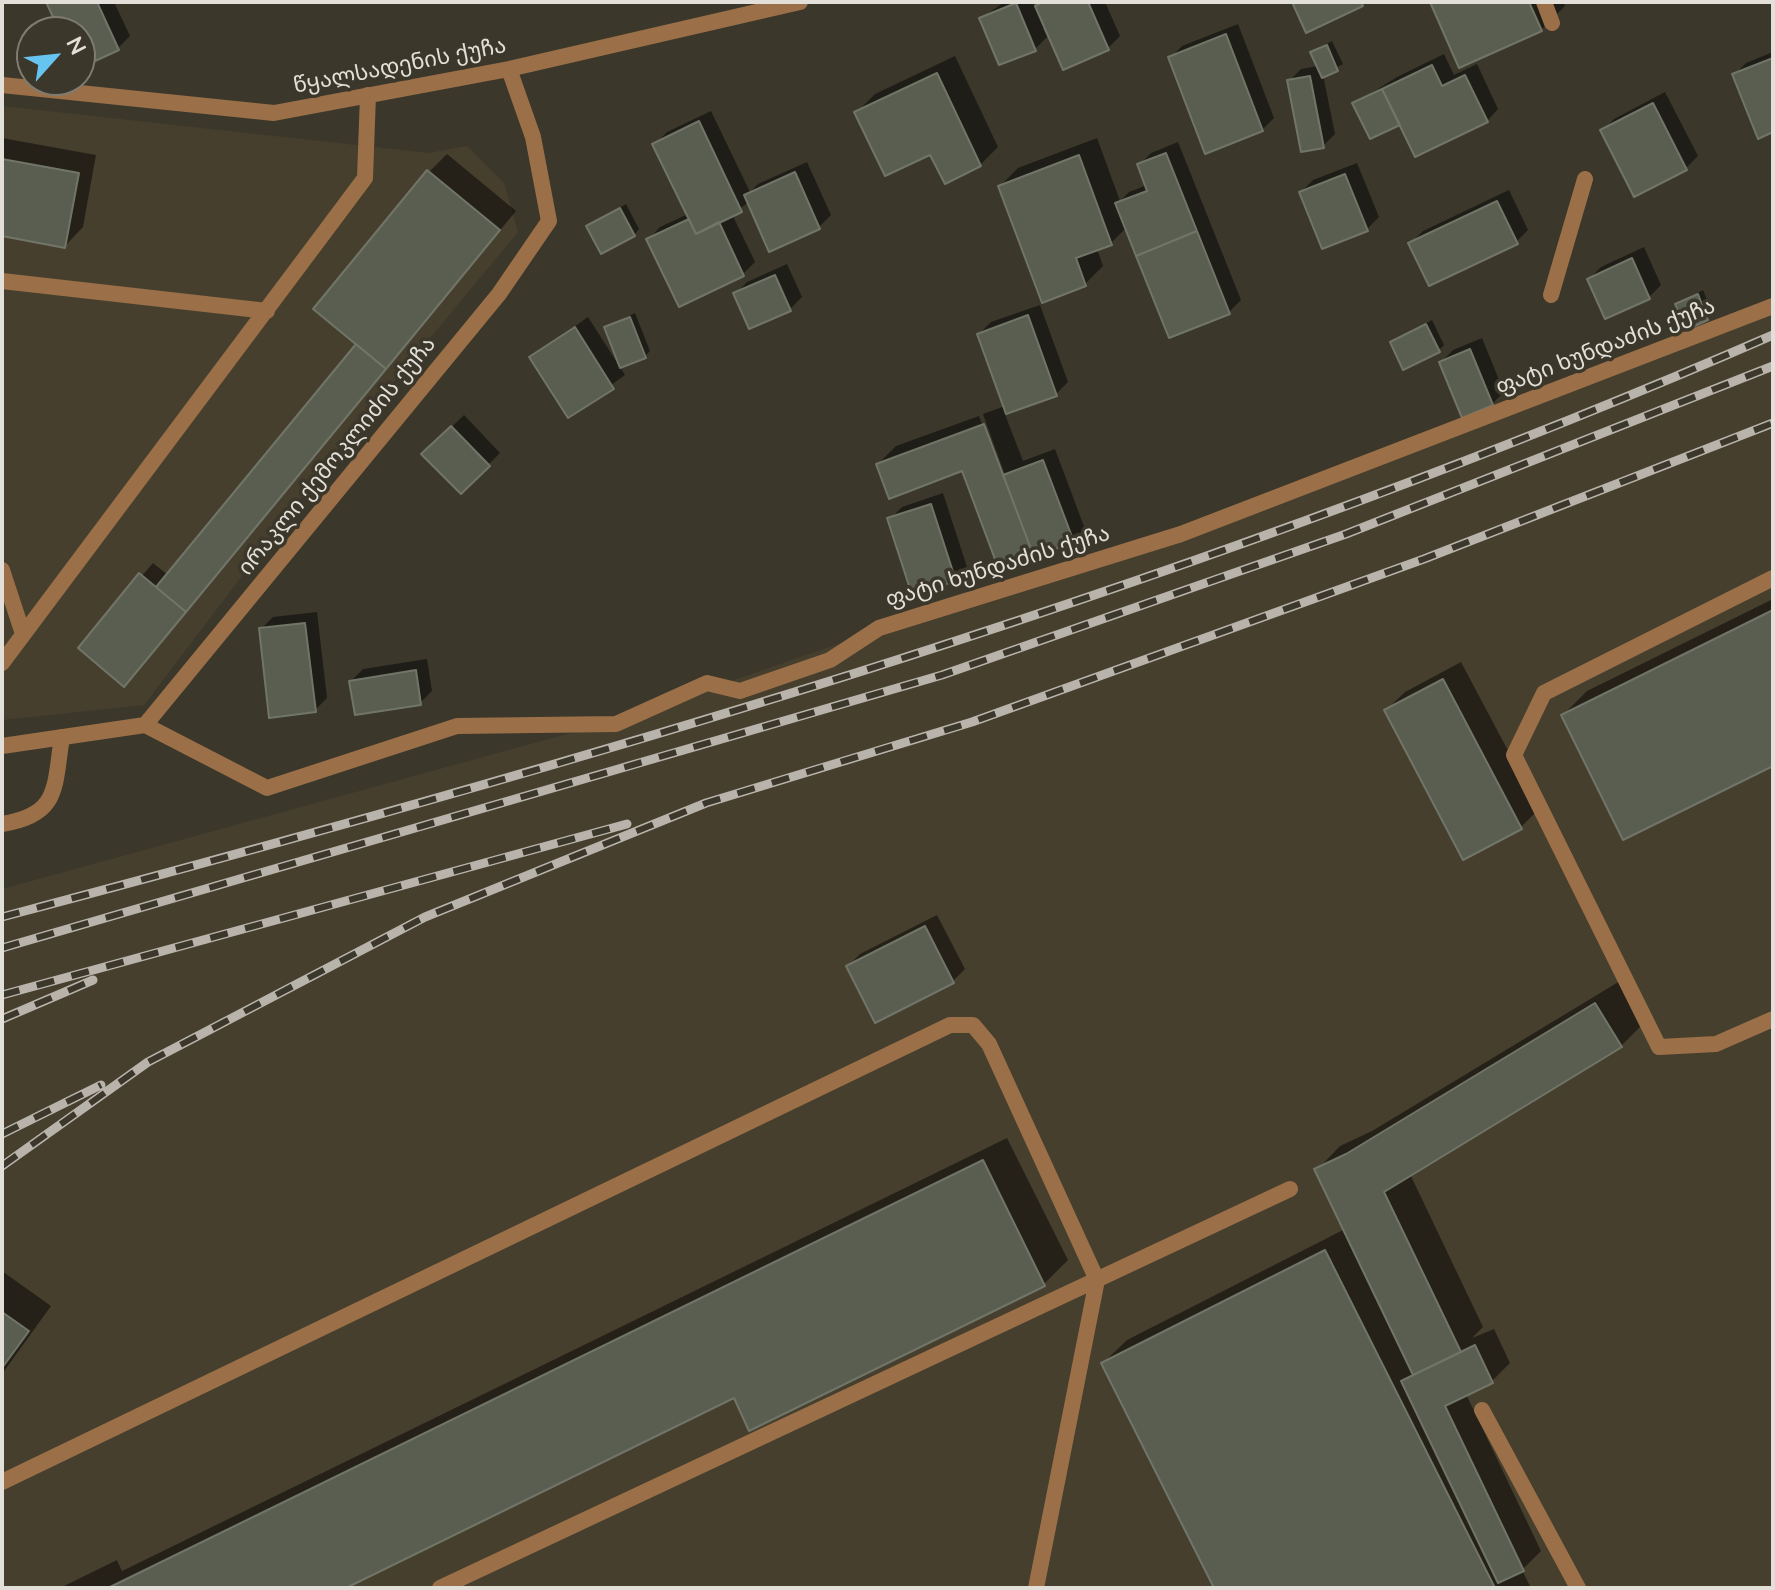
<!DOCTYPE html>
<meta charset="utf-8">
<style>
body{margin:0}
#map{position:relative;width:1775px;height:1590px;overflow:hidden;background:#3b372b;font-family:"Nunito Sans",sans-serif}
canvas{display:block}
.frame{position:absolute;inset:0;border:4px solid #e3e0d9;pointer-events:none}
.north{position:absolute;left:16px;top:16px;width:80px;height:80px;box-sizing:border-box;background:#3b372b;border:2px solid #7e7b71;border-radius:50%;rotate:63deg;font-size:22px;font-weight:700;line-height:32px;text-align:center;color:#e3e0d9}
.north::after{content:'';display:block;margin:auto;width:28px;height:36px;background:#67c4f0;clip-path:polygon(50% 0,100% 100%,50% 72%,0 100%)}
</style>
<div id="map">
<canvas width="1775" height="1590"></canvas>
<div class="frame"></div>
<div class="north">N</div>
</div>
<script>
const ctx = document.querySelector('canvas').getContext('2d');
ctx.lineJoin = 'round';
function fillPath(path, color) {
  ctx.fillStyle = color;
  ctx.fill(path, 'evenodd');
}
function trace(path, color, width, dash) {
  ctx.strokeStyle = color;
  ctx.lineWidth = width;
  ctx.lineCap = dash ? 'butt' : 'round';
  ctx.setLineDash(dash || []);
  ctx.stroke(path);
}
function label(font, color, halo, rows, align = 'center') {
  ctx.font = font + ' "Nunito Sans","Noto Sans Georgian",sans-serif';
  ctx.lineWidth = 7;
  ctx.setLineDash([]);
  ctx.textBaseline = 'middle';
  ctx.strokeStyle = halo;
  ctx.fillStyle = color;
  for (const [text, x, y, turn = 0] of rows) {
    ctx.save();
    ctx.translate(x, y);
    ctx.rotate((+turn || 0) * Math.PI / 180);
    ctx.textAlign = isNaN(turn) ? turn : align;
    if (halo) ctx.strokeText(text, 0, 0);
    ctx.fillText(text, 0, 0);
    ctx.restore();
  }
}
const built = new Path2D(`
 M 2,106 L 429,153 L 467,146 L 504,183 L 518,232 L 340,447 L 144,705 L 2,720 Z
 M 1773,305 L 1773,1588 L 2,1588 L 2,889 L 618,720 L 1241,505 Z`);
const shadow = new Path2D(`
 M 2,2 L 4,2 L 2,29 Z
 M 49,2 L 114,2 L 130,36 L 118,48 L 80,65 L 80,32 L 63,32 Z
 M 1004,2 L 1033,2 L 1035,8 L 1041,2 L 1105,2 L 1120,36 L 1108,48 L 1064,67 L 1047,27 L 1043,28 L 1047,37 L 1035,49 L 982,18 Z
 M 1432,2 L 1563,2 L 1565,6 L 1541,30 Z
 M 1238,24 L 1274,118 L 1262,130 L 1170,58 L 1182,46 Z
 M 1332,41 L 1343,64 L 1323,75 L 1335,134 L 1323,146 L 1289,81 L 1301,69 L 1318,66 L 1312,53 Z
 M 1773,52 L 1773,130 L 1734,75 L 1746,63 Z
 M 1444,54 L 1454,75 L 1477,64 L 1498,109 L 1487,121 L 1400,122 L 1354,104 L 1397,77 Z
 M 955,56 L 998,147 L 980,165 L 931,152 L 857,112 L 875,94 Z
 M 1665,92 L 1698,156 L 1686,168 L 1602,131 L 1614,119 Z
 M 711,111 L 750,192 L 758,184 L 807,162 L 831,215 L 819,227 L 749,202 L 732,214 L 755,262 L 743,274 L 649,239 L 660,227 L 688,214 L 655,144 L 667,132 Z
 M 2,138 L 96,155 L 83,227 L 65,246 L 2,234 Z
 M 1097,138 L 1120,201 L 1129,192 L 1147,185 L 1139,165 L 1151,153 L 1178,142 L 1241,300 L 1229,312 L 1127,227 L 1111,243 L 1097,249 L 1103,266 L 1085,284 L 1000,186 L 1018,168 Z
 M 447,154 L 516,211 L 124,684 L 80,648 L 153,563 L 168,575 L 358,344 L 429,172 Z
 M 1357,163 L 1379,217 L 1367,229 L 1301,192 L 1313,180 Z
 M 1509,190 L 1528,230 L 1516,242 L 1411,243 L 1423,231 Z
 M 626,204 L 639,229 L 634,235 L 589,226 Z
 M 1644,247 L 1661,285 L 1649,297 L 1589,279 L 1601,267 Z
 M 787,264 L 802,297 L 790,309 L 750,327 L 735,294 L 747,282 Z
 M 1703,290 L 1712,313 L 1707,319 L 1677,305 Z
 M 1040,305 L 1068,382 L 1056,394 L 1004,412 L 1023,461 L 1055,449 L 1085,529 L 1073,541 L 964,469 L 878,464 L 896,446 L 979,416 L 1002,478 L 1005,475 L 983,414 L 1005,406 L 979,334 L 991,322 Z
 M 635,313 L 650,351 L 645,356 L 606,328 Z
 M 588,317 L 625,375 L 569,415 L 532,357 Z
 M 1432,320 L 1444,345 L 1439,350 L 1392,342 Z
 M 1482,338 L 1504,392 L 1492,404 L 1441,362 L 1453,350 Z
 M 464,415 L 500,453 L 461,492 L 424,454 Z
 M 943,493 L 967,567 L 955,579 L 890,519 L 902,507 Z
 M 1773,599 L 1773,764 L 1563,715 L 1587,691 Z
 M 317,612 L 327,698 L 315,710 L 261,629 L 273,617 Z
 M 427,659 L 432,691 L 420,703 L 351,681 L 363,669 Z
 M 1461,662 L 1539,809 L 1521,827 L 1386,710 L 1405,692 Z
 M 937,915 L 965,969 L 953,981 L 848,966 L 860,954 Z
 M 1620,981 L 1645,1022 L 1621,1046 L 1410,1174 L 1483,1327 L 1472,1338 L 1494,1329 L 1510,1363 L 1492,1381 L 1466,1394 L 1541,1551 L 1522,1570 L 1531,1588 L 1217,1588 L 1103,1363 L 1127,1340 L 1345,1229 L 1317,1170 L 1340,1146 L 1372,1131 Z
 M 1007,1138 L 1068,1260 L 1044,1284 L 734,1396 L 341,1588 L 60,1588 L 117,1560 L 122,1571 Z
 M 2,1271 L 51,1306 L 2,1374 Z`);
const building = new Path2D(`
 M 46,2 L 97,2 L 119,50 L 80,68 L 80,32 L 60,32 Z
 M 1043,2 L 1088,2 L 1109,50 L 1063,70 L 1035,6 Z
 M 1292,2 L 1361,2 L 1363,6 L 1306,33 Z
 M 1430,2 L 1529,2 L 1542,31 L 1459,68 Z
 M 1016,3 L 1036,51 L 999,65 L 979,18 Z
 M 1226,34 L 1263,131 L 1205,154 L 1168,57 Z
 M 1327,45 L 1338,71 L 1322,78 L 1310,52 Z
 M 1773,58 L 1773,132 L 1758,139 L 1732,74 Z
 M 1432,65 L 1442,86 L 1465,75 L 1488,122 L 1415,157 L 1382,89 Z
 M 937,73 L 981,166 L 945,184 L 930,155 L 885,176 L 854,112 Z
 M 1310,76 L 1324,148 L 1301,152 L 1287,80 Z
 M 1382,89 L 1400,125 L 1370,139 L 1352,103 Z
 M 1653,103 L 1687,170 L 1634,197 L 1600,130 Z
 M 699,121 L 742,212 L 696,234 L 652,144 Z
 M 1166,153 L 1197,231 L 1136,256 L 1115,203 L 1147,191 L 1137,164 Z
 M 1079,155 L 1112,245 L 1076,258 L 1086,286 L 1042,303 L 998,186 Z
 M 2,159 L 79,173 L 65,248 L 2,236 Z
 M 427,170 L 500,230 L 386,369 L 313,309 Z
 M 795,172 L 820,229 L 769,252 L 744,195 Z
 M 1345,174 L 1368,231 L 1322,249 L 1299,192 Z
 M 1497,201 L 1518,244 L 1429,286 L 1408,243 Z
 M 620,208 L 635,236 L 601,254 L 586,226 Z
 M 689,219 L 696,234 L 719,222 L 744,276 L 679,307 L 646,239 Z
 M 1197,231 L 1230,314 L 1169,338 L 1136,256 Z
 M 1632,258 L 1650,299 L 1605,319 L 1587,279 Z
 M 775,275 L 791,311 L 749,329 L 733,293 Z
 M 1698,294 L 1708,320 L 1686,330 L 1675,304 Z
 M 1028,315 L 1057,396 L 1006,414 L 977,334 Z
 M 630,317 L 646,358 L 620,368 L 604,327 Z
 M 1426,324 L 1440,352 L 1403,370 L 1390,342 Z
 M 575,327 L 614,389 L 568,418 L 529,357 Z
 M 356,344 L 386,369 L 186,612 L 156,587 Z
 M 1470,349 L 1493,405 L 1462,418 L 1439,362 Z
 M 984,424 L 1034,557 L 999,570 L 962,471 L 889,499 L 876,464 Z
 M 451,426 L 490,466 L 461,494 L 421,454 Z
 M 1043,460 L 1074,542 L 1034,557 L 1003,475 Z
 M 931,504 L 956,581 L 912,595 L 887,518 Z
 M 139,573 L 186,612 L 124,687 L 78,648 Z
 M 1773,610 L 1773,766 L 1623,840 L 1561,715 Z
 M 305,623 L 316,712 L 269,718 L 259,628 Z
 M 416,670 L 421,705 L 355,715 L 349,681 Z
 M 1443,679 L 1522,829 L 1463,860 L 1384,710 Z
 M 925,926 L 954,983 L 875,1023 L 846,966 Z
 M 1595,1003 L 1622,1047 L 1384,1192 L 1461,1352 L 1413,1375 L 1314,1169 L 1346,1154 Z
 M 983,1160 L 1045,1286 L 749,1431 L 734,1398 L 346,1588 L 108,1588 Z
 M 1325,1250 L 1495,1588 L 1214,1588 L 1101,1363 Z
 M 2,1312 L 29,1331 L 2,1368 Z
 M 1475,1345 L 1493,1383 L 1445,1406 L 1524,1571 L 1498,1583 L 1401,1381 Z`);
const lane = new Path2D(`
 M 1544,2 L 1552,23
 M 2,281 L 267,311
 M 1551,295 L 1585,179
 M 2,570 L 23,634
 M 1773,578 L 1544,693 L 1514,755 L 1659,1047 L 1716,1044 L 1773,1019
 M 2,663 L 365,178 L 368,95
 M 2,824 C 60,815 54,787 62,737
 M 1482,1410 L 1578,1588
 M 2,1482 L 950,1025 L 973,1025 L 989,1044 L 1097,1280 L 1036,1588
 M 440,1588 L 1290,1189`);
const street = new Path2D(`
 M 2,85 L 274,113 L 509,69 L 800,2
 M 145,725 L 267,788 L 457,726 L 616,724 L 707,683 L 740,691 L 830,660 L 879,628 L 1181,534 L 1773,306
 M 2,746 L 145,725 L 499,294 L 549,221 L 533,137 L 509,69`);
const rail = new Path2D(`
 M 2,917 C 603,758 1202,583 1773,335
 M 2,948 L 942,675 L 1346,534 L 1773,366
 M 2,995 L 627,824
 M 2,1019 L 93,980
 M 2,1134 L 101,1085
 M 2,1166 L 148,1062 L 425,917 L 706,803 L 972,722 L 1424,559 L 1773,423`);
const streetNames = [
 ["წყალსადენის ქუჩა",400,67,-11],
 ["ფატი ხუნდაძის ქუჩა",1606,348,-21],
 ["ირაკლი ქემოკლიძის ქუჩა",338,457,-51],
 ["ფატი ხუნდაძის ქუჩა",998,568,-17]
];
fillPath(built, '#463f2e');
fillPath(shadow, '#0007');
fillPath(building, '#5a5e51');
trace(building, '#717567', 2);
trace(lane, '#9b7048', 16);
trace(street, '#9b7048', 16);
trace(rail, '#b8b4ac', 9);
trace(rail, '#3b372b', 6, [18]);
label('22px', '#e3e0d9', '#3b372b', streetNames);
</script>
